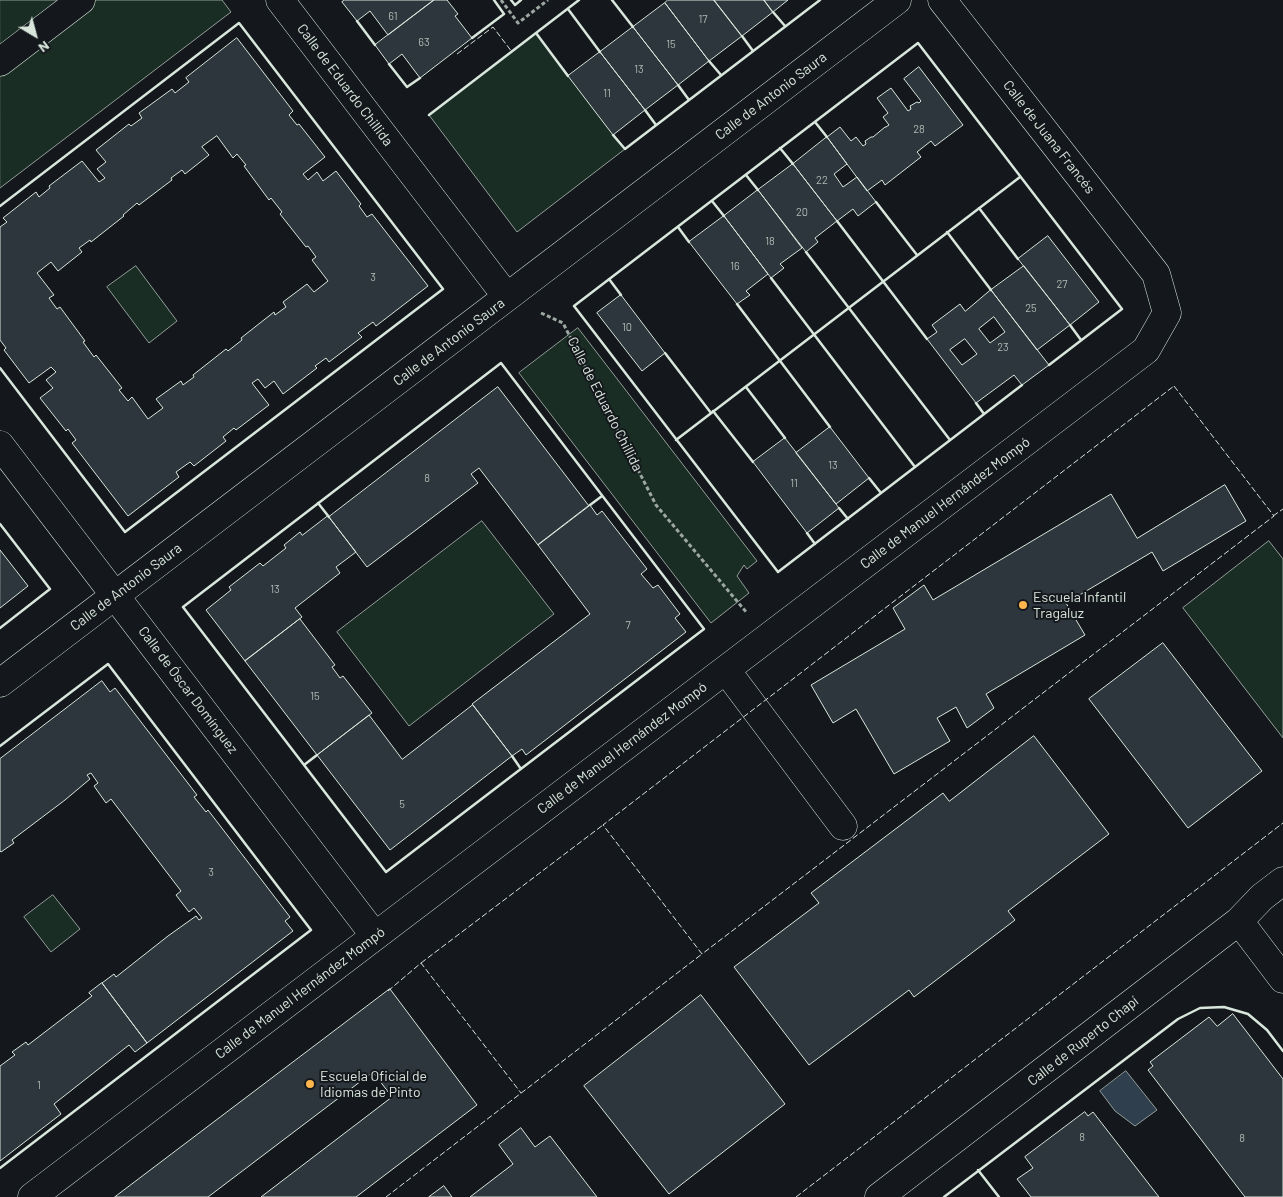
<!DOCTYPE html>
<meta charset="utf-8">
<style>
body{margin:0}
#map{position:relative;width:1283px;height:1197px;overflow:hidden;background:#14181c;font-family:Barlow,sans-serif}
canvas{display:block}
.north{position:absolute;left:10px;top:10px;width:50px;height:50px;-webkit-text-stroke:4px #14181c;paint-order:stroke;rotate:143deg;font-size:14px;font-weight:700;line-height:20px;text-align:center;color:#d8e6dc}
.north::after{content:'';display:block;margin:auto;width:18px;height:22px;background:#d8e6dc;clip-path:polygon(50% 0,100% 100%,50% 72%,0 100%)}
</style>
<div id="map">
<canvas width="1283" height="1197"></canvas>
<div class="north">N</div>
</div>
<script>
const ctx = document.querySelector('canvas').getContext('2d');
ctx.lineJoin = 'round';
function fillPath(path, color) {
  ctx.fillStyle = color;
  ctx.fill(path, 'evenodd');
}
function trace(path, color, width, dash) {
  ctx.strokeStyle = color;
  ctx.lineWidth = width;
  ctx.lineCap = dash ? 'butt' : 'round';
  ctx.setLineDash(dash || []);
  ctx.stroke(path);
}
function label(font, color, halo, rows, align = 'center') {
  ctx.font = font + ' Barlow,sans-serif';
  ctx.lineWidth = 4;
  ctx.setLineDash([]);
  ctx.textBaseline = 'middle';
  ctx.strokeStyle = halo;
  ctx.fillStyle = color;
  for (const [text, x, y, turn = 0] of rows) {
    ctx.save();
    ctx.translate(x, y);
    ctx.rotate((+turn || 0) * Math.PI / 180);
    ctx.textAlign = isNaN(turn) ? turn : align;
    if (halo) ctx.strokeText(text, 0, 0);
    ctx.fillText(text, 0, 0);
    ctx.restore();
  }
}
const green = new Path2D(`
 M 0,0 L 222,0 L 231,12 L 0,188 Z
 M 536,33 L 625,149 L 517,232 L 429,115 Z
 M 136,266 L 177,321 L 149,343 L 107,287 Z
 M 578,328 L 757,561 L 747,569 L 744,565 L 737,576 L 749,593 L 711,623 L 519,373 Z
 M 482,521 L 554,614 L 409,726 L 337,632 Z
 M 1269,541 L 1283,559 L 1283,738 L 1183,608 Z
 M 53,895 L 80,929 L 51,952 L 24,917 Z`);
const water = new Path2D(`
 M 1126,1071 L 1157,1110 L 1135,1126 L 1115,1111 L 1100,1091 Z`);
const building = new Path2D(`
 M 345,0 L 434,0 L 388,35 L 370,11 L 357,21 L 342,2 Z
 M 434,0 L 447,0 L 458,14 L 455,16 L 472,38 L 420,78 L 402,54 L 389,64 L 375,45 Z
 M 668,0 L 714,0 L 742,36 L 709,61 L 665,3 Z
 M 714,0 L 764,0 L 773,12 L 742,36 Z
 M 764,0 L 788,0 L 773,12 Z
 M 665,3 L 709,61 L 678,85 L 633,27 Z
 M 633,27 L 678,85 L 645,110 L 600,52 Z
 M 237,38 L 293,111 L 289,115 L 297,125 L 299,124 L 325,157 L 303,174 L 308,180 L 317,172 L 323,181 L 336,171 L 361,204 L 359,206 L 367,217 L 372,214 L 428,286 L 376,326 L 373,322 L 358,333 L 362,337 L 329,362 L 326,358 L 315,366 L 317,368 L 283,394 L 274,381 L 265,388 L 258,379 L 252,383 L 269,405 L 236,430 L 234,428 L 223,437 L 226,441 L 194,466 L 190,462 L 176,472 L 179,477 L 128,516 L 72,443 L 76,440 L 68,429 L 66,431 L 40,398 L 53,388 L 46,380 L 56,372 L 51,367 L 29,383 L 4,350 L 6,348 L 0,340 L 0,227 L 7,222 L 3,218 L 36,192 L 39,197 L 50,188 L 49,186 L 82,161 L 99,182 L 105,178 L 97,169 L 106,162 L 96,150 L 129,124 L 131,126 L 142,118 L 139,113 L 172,89 L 175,93 L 189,82 L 186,78 ZM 217,136 L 233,158 L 237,154 L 246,165 L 244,166 L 269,200 L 271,198 L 282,212 L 280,214 L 306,247 L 308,246 L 316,257 L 312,260 L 328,281 L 314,292 L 307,284 L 283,302 L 286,307 L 275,315 L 274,312 L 241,338 L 242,340 L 228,351 L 226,349 L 193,375 L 194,377 L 183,385 L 181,381 L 156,399 L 163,408 L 148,419 L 132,397 L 128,401 L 119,390 L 122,388 L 96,355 L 94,357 L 83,342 L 85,341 L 60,307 L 57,309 L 49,298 L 54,295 L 37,273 L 51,262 L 58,271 L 82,252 L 79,248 L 90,240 L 91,242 L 124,216 L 123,215 L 137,203 L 139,205 L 172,180 L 171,178 L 182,170 L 185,174 L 209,155 L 202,147 Z
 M 600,52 L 645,110 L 613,135 L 568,76 Z
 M 919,67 L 963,125 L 935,146 L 931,141 L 917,152 L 921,157 L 885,185 L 882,180 L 867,191 L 827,137 L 840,127 L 851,141 L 856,137 L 863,146 L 866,144 L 865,141 L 871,137 L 873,137 L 885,127 L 886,127 L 889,125 L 883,117 L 888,113 L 877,98 L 891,88 L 908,111 L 911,109 L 910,106 L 917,102 L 919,103 L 921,101 L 904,79 Z
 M 827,137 L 847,164 L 834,174 L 843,187 L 857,177 L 876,202 L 858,216 L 853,209 L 837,221 L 793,164 Z
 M 793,164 L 837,221 L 815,238 L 818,242 L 806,252 L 758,190 Z
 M 758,190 L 802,248 L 780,264 L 784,268 L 771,278 L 724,216 Z
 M 724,216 L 768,274 L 746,291 L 750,295 L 737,304 L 689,242 Z
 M 1048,236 L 1099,302 L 1070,325 L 1018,259 Z
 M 1024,266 L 1070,325 L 1037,350 L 991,290 Z
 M 991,290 L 1049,365 L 1022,385 L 1014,375 L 976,403 L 927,339 L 937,332 L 932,325 L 960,304 L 965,311 ZM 994,317 L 1005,332 L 990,343 L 979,329 ZM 965,339 L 977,354 L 962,365 L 950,350 Z
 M 621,295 L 665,353 L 642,371 L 597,313 Z
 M 498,387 L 589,506 L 538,545 L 479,468 L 471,474 L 478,483 L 367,567 L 329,517 Z
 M 830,427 L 869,478 L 836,504 L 796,453 Z
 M 785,438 L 839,508 L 807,533 L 753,462 Z
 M 1225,485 L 1246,521 L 1163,571 L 1152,552 L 1066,603 L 1085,635 L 986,694 L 994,708 L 967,728 L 956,707 L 937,718 L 950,741 L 894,774 L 856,709 L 833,723 L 811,685 L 905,629 L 893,608 L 924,585 L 933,600 L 1111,494 L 1137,538 Z
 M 590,505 L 597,515 L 602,511 L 647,569 L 641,574 L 653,588 L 658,585 L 680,614 L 675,618 L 686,632 L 526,755 L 522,749 L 512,756 L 472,704 L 590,614 L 538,545 Z
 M 328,516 L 356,552 L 336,567 L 340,573 L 295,608 L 302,617 L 245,661 L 206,610 L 231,590 L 229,587 L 260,563 L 263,566 L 286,548 L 284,545 L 300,532 L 302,535 Z
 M 0,550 L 28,586 L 0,608 Z
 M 300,619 L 335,665 L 332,667 L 340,678 L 343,676 L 372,713 L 317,755 L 245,661 Z
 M 1163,643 L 1262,771 L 1188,828 L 1089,699 Z
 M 102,681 L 110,692 L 115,688 L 197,795 L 194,797 L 206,812 L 208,810 L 290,917 L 285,921 L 293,931 L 147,1043 L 102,983 L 114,974 L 116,977 L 168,936 L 196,916 L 199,920 L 202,918 L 194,908 L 189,912 L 176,895 L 181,891 L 111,799 L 106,803 L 94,786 L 98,783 L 91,773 L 87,775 L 90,779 L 65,800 L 12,840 L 14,843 L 1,852 L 0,851 L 0,759 Z
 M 473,705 L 512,756 L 390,850 L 317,755 L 369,715 L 402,759 Z
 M 1034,736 L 1109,834 L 1008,911 L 1015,920 L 914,997 L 909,990 L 809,1065 L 734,967 L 819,903 L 811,893 L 943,793 L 949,801 Z
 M 102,983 L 147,1043 L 135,1052 L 129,1045 L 54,1104 L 61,1114 L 0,1161 L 0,1066 L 15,1055 L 12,1052 L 26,1042 L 28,1045 L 92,996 L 89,993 Z
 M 390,989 L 477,1105 L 356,1197 L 261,1197 L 392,1097 L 373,1072 L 208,1197 L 115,1197 Z
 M 701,995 L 785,1104 L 669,1194 L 584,1086 Z
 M 1233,1014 L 1283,1079 L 1283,1197 L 1245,1197 L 1148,1070 L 1153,1066 L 1150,1062 L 1209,1017 L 1217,1026 Z
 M 1085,1112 L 1088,1116 L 1093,1112 L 1159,1197 L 1031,1197 L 1017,1179 L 1033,1168 L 1025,1157 Z
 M 521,1128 L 535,1147 L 550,1136 L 597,1197 L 470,1197 L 513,1164 L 499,1145 Z
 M 444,1186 L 452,1197 L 429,1197 Z`);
const path = new Path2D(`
 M 501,0 L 518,23 L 548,0
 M 541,313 L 563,323 L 656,505 L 747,613`);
const minor = new Path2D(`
 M 280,0 L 507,297
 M 0,62 L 81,0
 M 0,445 L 375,936
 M 726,670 L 843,826
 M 0,683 L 897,0
 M 1239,921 L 1283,979
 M 32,1197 L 1146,350 L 1167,313 L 1156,274 L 942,0
 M 879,1197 L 1239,921 L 1262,897 L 1283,881`);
const fence = new Path2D(`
 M 457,54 L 493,27 L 512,52
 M 1174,386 L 1274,516 L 702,954 L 603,825 Z
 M 1273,516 L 1283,509
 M 421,963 L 603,825
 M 388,991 L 421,963 L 521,1093
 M 386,1197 L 702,954
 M 796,1197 L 1283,823`);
const wall = new Path2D(`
 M 511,0 L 515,5 L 521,0
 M 612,0 L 633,27
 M 568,9 L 600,52
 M 773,12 L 785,26
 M 357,21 L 375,45
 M 536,33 L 568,76
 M 742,36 L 753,51
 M 472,38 L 504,14 L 494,0
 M 709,61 L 721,75
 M 389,64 L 407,87 L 420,78
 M 678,85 L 689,100
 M 645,110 L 656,125
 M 429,115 L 579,0
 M 815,122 L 827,137
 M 613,135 L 625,149 L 820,0
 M 780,148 L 793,164
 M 746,175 L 758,190
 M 712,201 L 724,216
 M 876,202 L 917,255
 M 0,206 L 239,23 L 443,289 L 125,532 L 0,368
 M 979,208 L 1018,259
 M 837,221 L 927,339
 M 678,227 L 689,242
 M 947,232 L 991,290
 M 806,252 L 950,440
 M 771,278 L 915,467
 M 609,279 L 621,295
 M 737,304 L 830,427
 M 1070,325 L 1081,340
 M 665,353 L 711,413
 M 501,363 L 704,629 L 386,872 L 183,607 Z
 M 1022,385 L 778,572 L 574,306 L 918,43 L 1122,309 L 1049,365
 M 746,387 L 785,438
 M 976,403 L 984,414
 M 713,411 L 753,462
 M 676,440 L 1020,177
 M 869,478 L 881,493
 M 318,503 L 329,517
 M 590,505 L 602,496
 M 839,508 L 848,519
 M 0,524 L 50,589 L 0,628
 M 807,533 L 815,544
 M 0,746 L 108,664 L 311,930 L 0,1168
 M 512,756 L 521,769
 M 304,765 L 317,755
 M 978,1170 L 999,1197
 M 944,1197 L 1178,1019 L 1200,1008 L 1224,1007 L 1248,1014 L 1267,1030 L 1283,1051`);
const markers = [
 [1023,605,5,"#ffb74d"],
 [310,1084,5,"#ffb74d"]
];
const numberNames = [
 ["61",393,16],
 ["17",703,19],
 ["63",424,42],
 ["15",671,44],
 ["13",639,69],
 ["11",607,93],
 ["28",919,129],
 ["22",822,180],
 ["20",802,212],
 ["18",770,241],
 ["16",735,266],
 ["3",373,277],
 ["27",1062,284],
 ["25",1031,308],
 ["10",627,327],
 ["23",1003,347],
 ["13",833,465],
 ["8",427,478],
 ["11",794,483],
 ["13",275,589],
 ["7",628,625],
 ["15",315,696],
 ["5",402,804],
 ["3",211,872],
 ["1",39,1085],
 ["8",1082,1137],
 ["8",1242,1138]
];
const streetNames = [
 ["Calle de Eduardo Chillida",345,85,53],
 ["Calle de Antonio Saura",771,96,-37],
 ["Calle de Juana Francés",1049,137,52],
 ["Calle de Antonio Saura",449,342,-37],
 ["Calle de Eduardo Chillida",605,404,63],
 ["Calle de Manuel Hernández Mompó",945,503,-37],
 ["Calle de Antonio Saura",126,587,-37],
 ["Calle de Óscar Domínguez",188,690,53],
 ["Calle de Manuel Hernández Mompó",622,748,-37],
 ["Calle de Manuel Hernández Mompó",300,993,-37],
 ["Calle de Ruperto Chapí",1083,1041,-38]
];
const poiNames = [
 ["Escuela Infantil",1033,597],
 ["Tragaluz",1033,613],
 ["Escuela Oficial de",320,1076],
 ["Idiomas de Pinto",320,1092]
];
fillPath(green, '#1a2d24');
trace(green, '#939e99', 1);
fillPath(water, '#2f3f4d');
trace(water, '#939e99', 1);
fillPath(building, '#2c363c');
trace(building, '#d8e6dc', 1);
trace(minor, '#d8e6dc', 29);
trace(path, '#9da8a2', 3, [4, 2.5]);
trace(minor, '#14181c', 28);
trace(fence, '#d8e6dc', 1, [6, 2.5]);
trace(wall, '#d8e6dc', 2.5);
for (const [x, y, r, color] of markers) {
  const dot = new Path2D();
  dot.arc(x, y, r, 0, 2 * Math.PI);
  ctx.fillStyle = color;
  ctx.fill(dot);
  trace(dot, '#14181c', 2);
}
label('11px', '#adbab4', null, numberNames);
label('14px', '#d8e6dc', '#14181c', streetNames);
label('14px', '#d8e6dc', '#14181c', poiNames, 'left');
</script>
